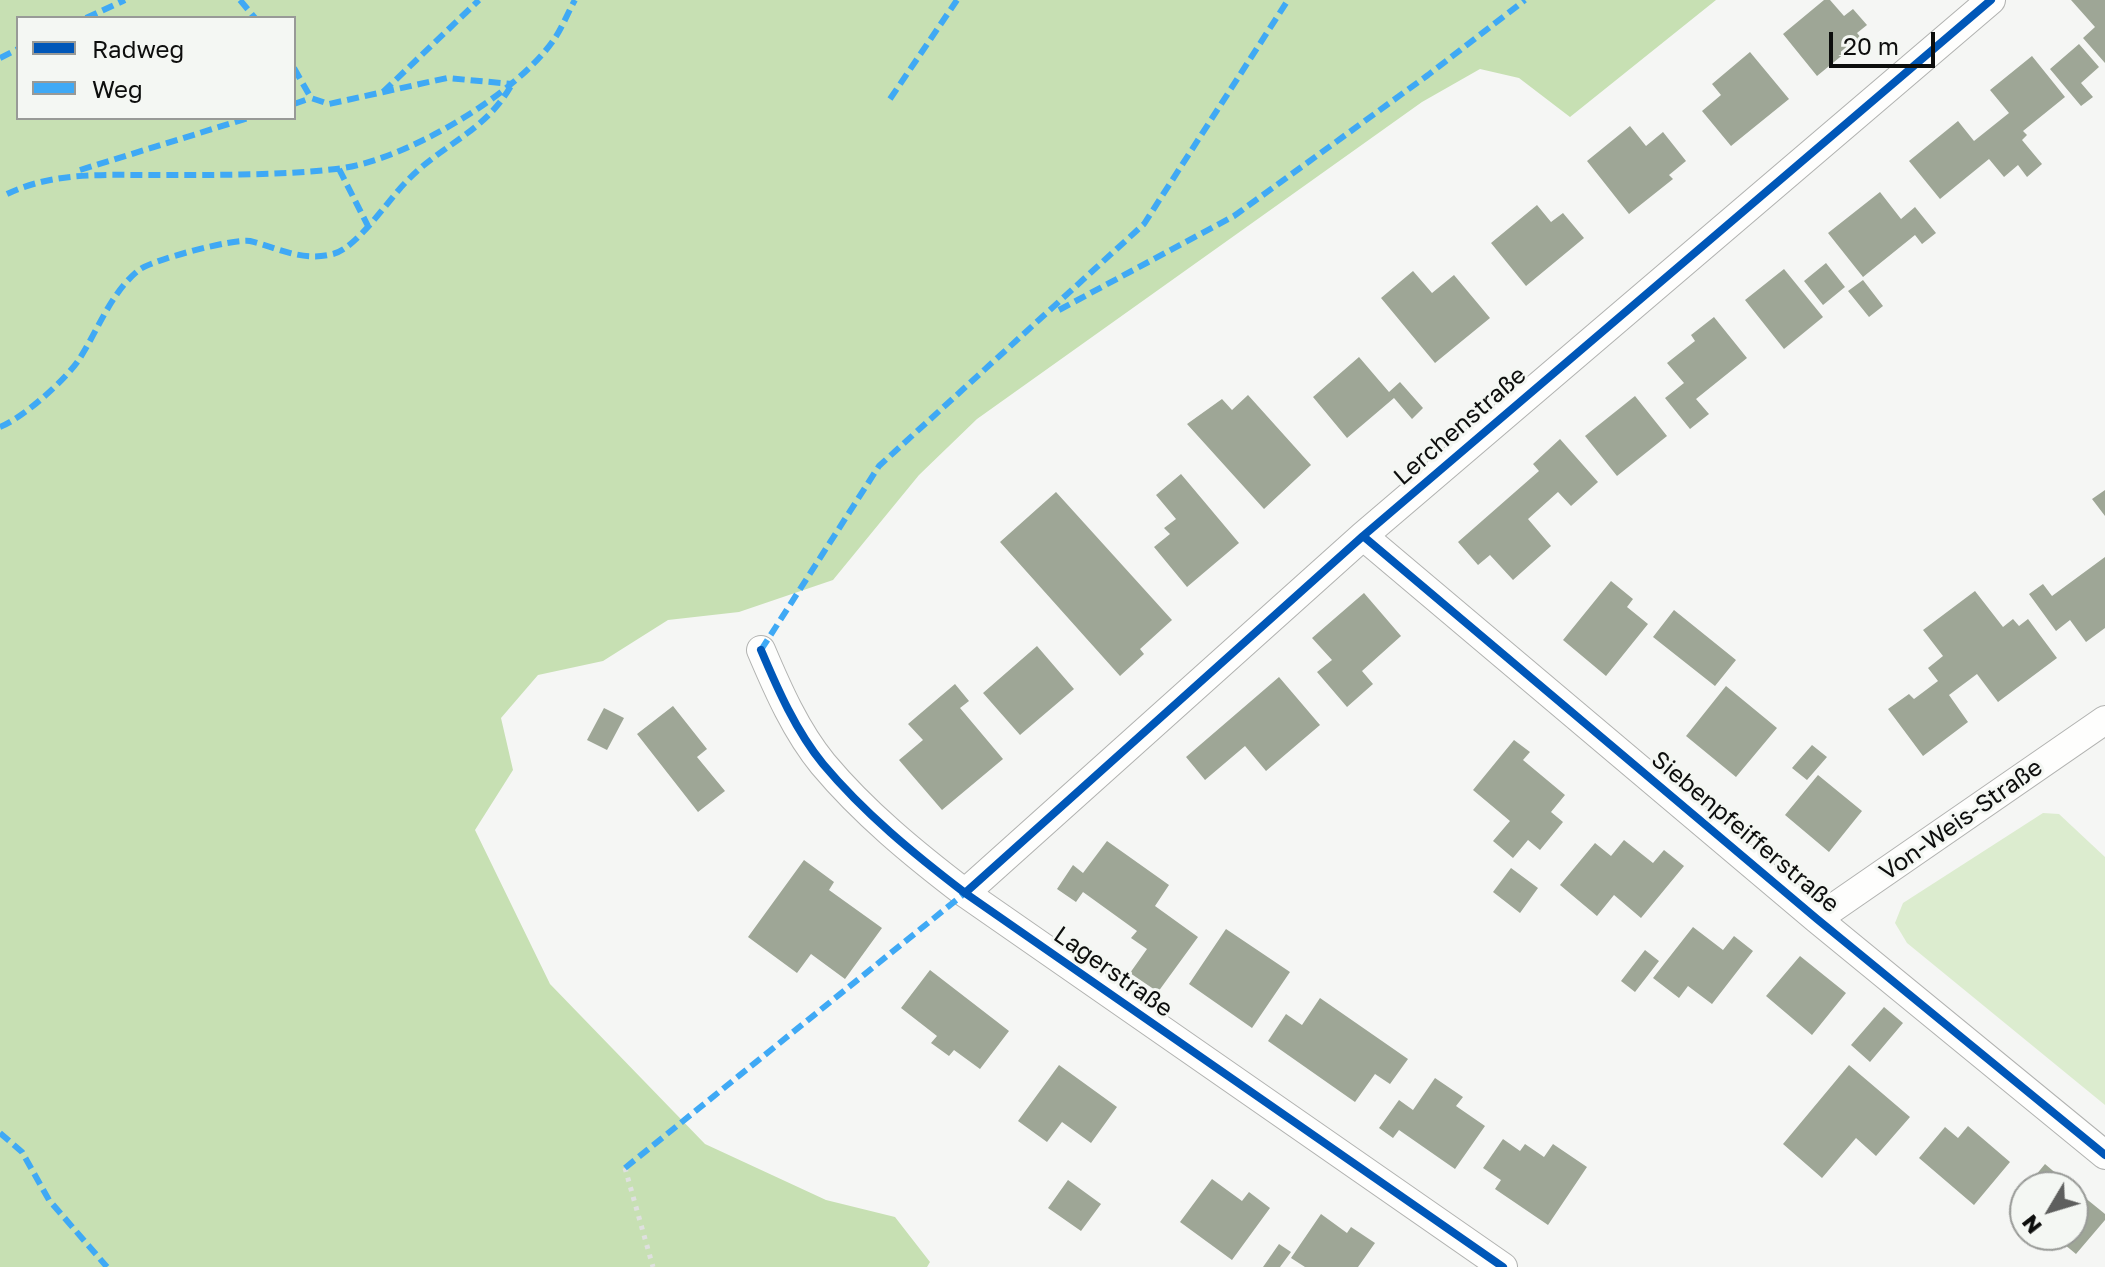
<!DOCTYPE html>
<meta charset="utf-8">
<style>
body{margin:0}
#map{position:relative;width:2105px;height:1267px;overflow:hidden;background:#f5f6f4;font-family:"Golos Text",sans-serif}
canvas{display:block}
.legend{position:absolute;left:16px;top:16px;width:280px;height:104px;box-sizing:border-box;background:#f4f7f3;border:2px solid #989a97;margin:0;padding:10px 14px;list-style:none;font-size:24px;color:#0d0e0d}
.legend li{display:flex;align-items:center;gap:16px;height:40px}
.legend b{width:40px;border:2px solid #989a97}
.north{position:absolute;left:2009px;top:1171px;width:80px;height:80px;box-sizing:border-box;background:#f4f7f3;border:2px solid #989a97;border-radius:50%;rotate:232deg;font-size:22px;font-weight:700;line-height:32px;text-align:center;color:#0d0e0d}
.north::after{content:'';display:block;margin:auto;width:28px;height:36px;background:#5e5f5e;clip-path:polygon(50% 0,100% 100%,50% 72%,0 100%)}
.scale{position:absolute;left:1829px;top:32px;width:106px;height:36px;box-sizing:border-box;border:4px solid #0d0e0d;border-top:0;padding-left:10px;font-size:24px;line-height:28px;white-space:nowrap;color:#0d0e0d;-webkit-text-stroke:6px #f4f7f3;paint-order:stroke}
</style>
<div id="map">
<canvas width="2105" height="1267"></canvas>
<ul class="legend">
<li><b style="height:10px;background:#0057b8"></b>Radweg</li>
<li><b style="height:10px;background:#3fa9f5"></b>Weg</li>
</ul>
<div class="north">N</div>
<div class="scale">20 m</div>
</div>
<script>
const ctx = document.querySelector('canvas').getContext('2d');
ctx.lineJoin = 'round';
function fillPath(path, color) {
  ctx.fillStyle = color;
  ctx.fill(path, 'evenodd');
}
function trace(path, color, width, dash) {
  ctx.strokeStyle = color;
  ctx.lineWidth = width;
  ctx.lineCap = dash ? 'butt' : 'round';
  ctx.setLineDash(dash || []);
  ctx.stroke(path);
}
function label(font, color, halo, rows, align = 'center') {
  ctx.font = font + ' "Golos Text",sans-serif';
  ctx.lineWidth = 6;
  ctx.setLineDash([]);
  ctx.textBaseline = 'middle';
  ctx.strokeStyle = halo;
  ctx.fillStyle = color;
  for (const [text, x, y, turn = 0] of rows) {
    ctx.save();
    ctx.translate(x, y);
    ctx.rotate((+turn || 0) * Math.PI / 180);
    ctx.textAlign = isNaN(turn) ? turn : align;
    if (halo) ctx.strokeText(text, 0, 0);
    ctx.fillText(text, 0, 0);
    ctx.restore();
  }
}
const green = new Path2D(`
 M 2043,813 L 2059,814 L 2105,857 L 2105,1105 L 1907,943 L 1895,923 L 1903,903 Z`);
const forest = new Path2D(`
 M 0,0 L 1716,0 L 1570,117 L 1519,78 L 1480,69 L 1422,102 L 977,419 L 919,475 L 833,580 L 739,612 L 668,620 L 603,661 L 538,675 L 501,718 L 513,770 L 475,830 L 550,984 L 705,1144 L 826,1200 L 895,1217 L 930,1262 L 927,1267 L 0,1267 ZM 18,18 L 294,18 L 294,118 L 18,118 Z`);
const building = new Path2D(`
 M 1824,0 L 1830,0 L 1844,16 L 1853,9 L 1867,25 L 1857,33 L 1862,39 L 1817,76 L 1783,34 Z
 M 2071,0 L 2105,0 L 2105,63 L 2083,38 L 2095,27 Z
 M 2079,44 L 2099,67 L 2081,83 L 2093,97 L 2081,106 L 2050,69 Z
 M 1750,52 L 1789,99 L 1731,146 L 1702,111 L 1721,95 L 1712,84 Z
 M 2032,56 L 2065,97 L 2023,131 L 2027,135 L 2022,140 L 2042,164 L 2027,177 L 2018,165 L 2004,177 L 1989,159 L 1940,199 L 1909,161 L 1958,121 L 1974,141 L 2009,113 L 1990,90 Z
 M 1630,126 L 1646,146 L 1663,132 L 1686,161 L 1669,175 L 1673,179 L 1629,214 L 1587,161 Z
 M 1880,192 L 1901,219 L 1915,207 L 1936,233 L 1922,244 L 1915,235 L 1863,277 L 1828,233 Z
 M 1537,205 L 1551,222 L 1563,213 L 1584,238 L 1526,286 L 1491,243 Z
 M 1826,263 L 1845,287 L 1823,305 L 1804,281 Z
 M 1784,269 L 1823,317 L 1784,349 L 1745,300 Z
 M 1413,271 L 1432,293 L 1454,275 L 1490,318 L 1435,363 L 1381,298 Z
 M 1863,280 L 1883,306 L 1869,317 L 1848,291 Z
 M 1714,317 L 1747,358 L 1696,399 L 1709,414 L 1690,429 L 1665,398 L 1684,383 L 1667,363 L 1695,341 L 1691,335 Z
 M 1359,357 L 1389,392 L 1400,382 L 1423,408 L 1412,419 L 1394,398 L 1347,438 L 1313,397 Z
 M 1248,395 L 1311,465 L 1264,509 L 1187,424 L 1222,399 L 1232,410 Z
 M 1635,396 L 1667,436 L 1617,476 L 1585,436 Z
 M 1560,439 L 1598,482 L 1571,506 L 1558,492 L 1528,519 L 1551,546 L 1513,580 L 1490,555 L 1478,565 L 1458,542 L 1539,471 L 1533,464 Z
 M 1181,474 L 1239,543 L 1187,587 L 1154,547 L 1170,534 L 1164,528 L 1176,519 L 1156,495 Z
 M 2105,490 L 2105,516 L 2092,499 Z
 M 1056,492 L 1172,620 L 1140,649 L 1144,654 L 1120,676 L 1000,542 Z
 M 2105,557 L 2105,628 L 2086,642 L 2070,620 L 2056,631 L 2029,594 L 2043,584 L 2052,596 Z
 M 1611,581 L 1633,599 L 1627,607 L 1648,624 L 1606,676 L 1563,640 Z
 M 1975,591 L 2003,627 L 2013,619 L 2019,626 L 2028,619 L 2057,658 L 1998,702 L 1977,674 L 1949,695 L 1968,722 L 1923,756 L 1888,709 L 1909,694 L 1914,699 L 1938,681 L 1928,668 L 1943,656 L 1923,630 Z
 M 1364,593 L 1401,636 L 1362,671 L 1373,684 L 1347,707 L 1317,672 L 1332,660 L 1312,638 Z
 M 1674,610 L 1736,660 L 1715,686 L 1653,637 Z
 M 1037,646 L 1074,689 L 1020,735 L 983,693 Z
 M 1279,677 L 1320,725 L 1266,771 L 1245,746 L 1205,780 L 1186,757 Z
 M 955,684 L 969,701 L 960,708 L 1003,759 L 942,810 L 899,760 L 923,740 L 908,724 Z
 M 1726,686 L 1777,728 L 1736,777 L 1686,736 Z
 M 673,706 L 707,749 L 697,757 L 725,791 L 698,812 L 637,734 Z
 M 604,708 L 624,718 L 607,750 L 587,740 Z
 M 1514,740 L 1530,752 L 1523,760 L 1565,795 L 1551,812 L 1563,822 L 1540,850 L 1528,840 L 1513,858 L 1493,841 L 1510,821 L 1473,790 Z
 M 1812,745 L 1827,757 L 1807,780 L 1792,768 Z
 M 1818,775 L 1862,811 L 1829,852 L 1785,815 Z
 M 1624,840 L 1653,863 L 1664,850 L 1684,866 L 1641,918 L 1614,895 L 1597,916 L 1560,885 L 1595,843 L 1611,856 Z
 M 1107,841 L 1169,885 L 1155,906 L 1198,937 L 1158,992 L 1130,973 L 1147,949 L 1131,938 L 1137,931 L 1083,892 L 1076,902 L 1057,889 L 1073,865 L 1083,873 Z
 M 804,860 L 834,882 L 829,890 L 882,928 L 845,979 L 811,954 L 797,973 L 748,937 Z
 M 1511,868 L 1538,888 L 1520,913 L 1493,892 Z
 M 1693,927 L 1723,950 L 1734,936 L 1753,951 L 1712,1004 L 1688,986 L 1679,998 L 1653,978 Z
 M 1226,929 L 1290,972 L 1252,1028 L 1189,984 Z
 M 1645,950 L 1659,961 L 1635,992 L 1621,981 Z
 M 1800,956 L 1846,993 L 1812,1035 L 1766,996 Z
 M 930,970 L 1009,1031 L 980,1069 L 954,1050 L 949,1056 L 931,1043 L 937,1036 L 901,1008 Z
 M 1320,998 L 1408,1059 L 1390,1084 L 1375,1074 L 1355,1102 L 1268,1041 L 1286,1014 L 1302,1025 Z
 M 1884,1007 L 1903,1023 L 1870,1062 L 1851,1045 Z
 M 1059,1065 L 1117,1107 L 1091,1143 L 1062,1122 L 1047,1142 L 1018,1121 Z
 M 1849,1065 L 1910,1117 L 1876,1156 L 1856,1138 L 1822,1178 L 1783,1144 Z
 M 1435,1078 L 1463,1097 L 1456,1106 L 1485,1126 L 1455,1169 L 1399,1130 L 1393,1138 L 1379,1128 L 1399,1100 L 1413,1110 Z
 M 1968,1126 L 2010,1162 L 1974,1205 L 1919,1158 L 1945,1127 L 1958,1138 Z
 M 1503,1139 L 1520,1151 L 1525,1144 L 1544,1157 L 1553,1144 L 1587,1167 L 1548,1225 L 1495,1189 L 1501,1180 L 1483,1168 Z
 M 2045,1164 L 2072,1187 L 2026,1187 Z
 M 1212,1179 L 1242,1201 L 1249,1192 L 1270,1208 L 1232,1260 L 1180,1222 Z
 M 1068,1180 L 1101,1204 L 1081,1231 L 1048,1208 Z
 M 2073,1188 L 2105,1214 L 2105,1220 L 2076,1254 L 2053,1235 L 2073,1235 Z
 M 2025,1189 L 2025,1211 L 2014,1202 Z
 M 1321,1214 L 1347,1233 L 1351,1227 L 1375,1243 L 1358,1267 L 1305,1267 L 1291,1258 Z
 M 1279,1244 L 1291,1252 L 1280,1267 L 1263,1267 Z`);
const path = new Path2D(`
 M 625,1168 L 653,1267`);
const street = new Path2D(`
 M 1363,536 L 1817,919 L 2105,1155
 M 761,650 C 778,690 796,731 823,764 C 864,813 914,854 965,893 L 1503,1267
 M 965,893 L 1363,536 L 1991,0
 M 1817,919 L 2105,720`);
const quiet = new Path2D(`
 M 240,0 L 255,18
 M 86,18 L 125,0
 M 0,58 L 18,49
 M 294,68 L 311,98 L 329,104 L 447,78 L 512,84
 M 383,92 L 479,0
 M 890,99 L 957,0
 M 294,104 L 311,98
 M 339,169 L 368,226
 M 80,170 L 248,118
 M 7,194 C 59,169 116,176 173,175 C 227,175 283,175 336,169 C 403,162 518,94 555,38 C 563,26 568,12 575,0
 M 1059,310 L 1234,216 L 1428,75 L 1525,0
 M 0,427 C 23,418 64,381 78,361 C 98,331 110,293 139,270 C 151,260 235,238 250,241 C 279,248 302,262 333,254 C 358,247 388,200 406,182 C 441,144 485,133 512,84
 M 761,650 L 879,466 L 1144,224 L 1288,0
 M 0,1133 L 22,1152 L 49,1200 L 107,1267
 M 625,1168 L 965,893`);
const cycleway = new Path2D(`
 M 1363,536 L 1817,919 L 2105,1155
 M 761,650 C 778,690 796,731 823,764 C 864,813 914,854 965,893 L 1503,1267
 M 965,893 L 1363,536 L 1991,0`);
const streetNames = [
 ["Lerchenstraße",1460,426,-41],
 ["Von-Weis-Straße",1961,820,-35],
 ["Siebenpfeifferstraße",1745,832,40],
 ["Lagerstraße",1113,972,35]
];
fillPath(green, '#dceccf');
fillPath(forest, '#c7e0b3');
fillPath(building, '#9ea696');
trace(street, '#b1b2b0', 30);
trace(path, '#dfe0df', 5, [4, 6]);
trace(street, '#fefefd', 28);
trace(quiet, '#3fa9f5', 6, [12, 6]);
trace(cycleway, '#0057b8', 8);
label('24px', '#0d0e0d', '#f4f7f3', streetNames);
</script>
